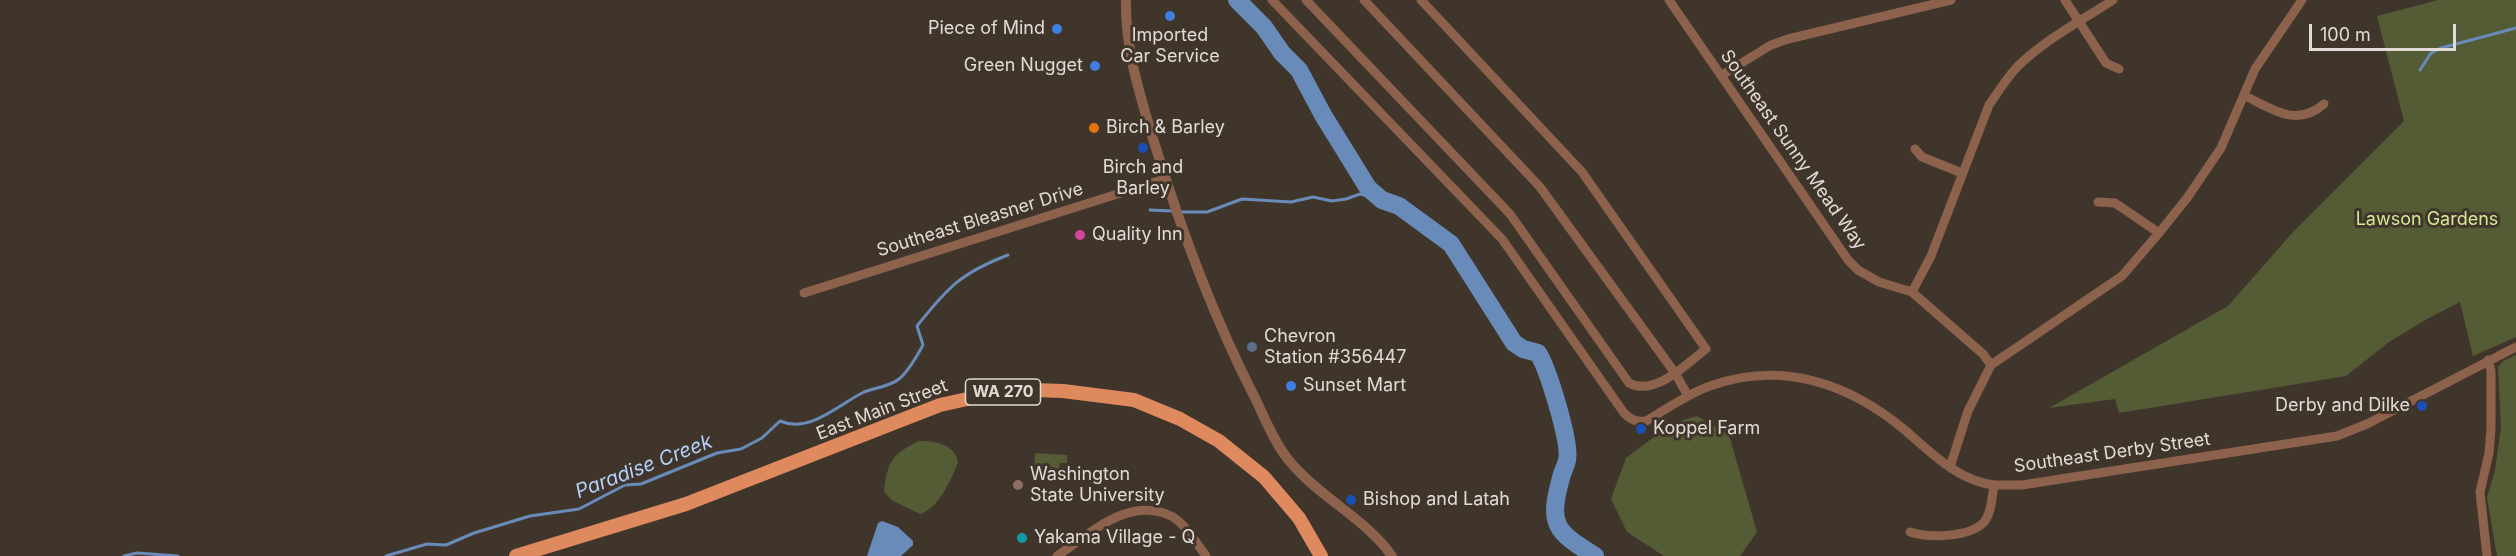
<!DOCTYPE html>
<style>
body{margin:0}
#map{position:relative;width:2516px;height:556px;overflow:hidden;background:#40352b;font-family:Inter,sans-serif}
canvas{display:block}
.scale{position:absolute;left:2309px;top:24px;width:147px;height:27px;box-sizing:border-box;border:3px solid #e2dbd5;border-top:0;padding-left:8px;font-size:18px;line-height:21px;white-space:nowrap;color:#e2dbd5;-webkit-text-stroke:4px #40352b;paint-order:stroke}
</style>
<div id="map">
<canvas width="2516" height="556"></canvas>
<div class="scale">100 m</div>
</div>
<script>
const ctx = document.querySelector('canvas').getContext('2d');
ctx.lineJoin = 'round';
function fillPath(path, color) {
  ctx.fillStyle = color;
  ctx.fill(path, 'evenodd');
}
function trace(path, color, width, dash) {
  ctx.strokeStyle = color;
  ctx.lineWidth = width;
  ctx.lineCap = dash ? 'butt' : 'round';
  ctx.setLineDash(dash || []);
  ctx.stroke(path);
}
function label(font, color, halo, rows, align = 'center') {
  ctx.font = font + ' Inter,sans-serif';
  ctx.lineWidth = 6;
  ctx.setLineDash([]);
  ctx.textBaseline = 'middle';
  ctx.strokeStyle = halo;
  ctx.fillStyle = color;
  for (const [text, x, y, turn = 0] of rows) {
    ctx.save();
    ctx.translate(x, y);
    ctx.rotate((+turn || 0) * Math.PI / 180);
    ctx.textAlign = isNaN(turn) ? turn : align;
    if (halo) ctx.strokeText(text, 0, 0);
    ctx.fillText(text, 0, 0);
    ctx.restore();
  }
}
const green = new Path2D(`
 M 2438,0 L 2516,0 L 2516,337 L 2473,356 L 2460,302 L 2425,320 L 2389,342 L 2346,376 L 2119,413 L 2115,399 L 2049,408 L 2228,306 L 2293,232 L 2404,121 L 2377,16 Z
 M 2516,355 L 2516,556 L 2497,556 L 2487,498 L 2495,470 L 2501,427 L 2498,367 L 2503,361 Z
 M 1697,416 L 1729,435 L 1757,532 L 1740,556 L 1664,556 L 1627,532 L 1611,499 L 1626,458 L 1671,424 Z
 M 919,441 C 935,441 955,444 958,462 C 951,480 939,508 920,514 L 893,501 L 884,492 C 887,462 892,454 919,441 Z
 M 1035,453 L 1067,455 L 1067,463 L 1060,463 L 1059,471 L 1034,470 Z`);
const water = new Path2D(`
 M 882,521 L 898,527 L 913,541 L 913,545 L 901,556 L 867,556 L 878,523 Z`);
const stream = new Path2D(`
 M 2420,70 L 2431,53 L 2441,48 L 2516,28
 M 1150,210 L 1172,211
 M 1179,212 L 1207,212 L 1242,199 L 1291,202 L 1313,197 L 1332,201 L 1346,199 L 1360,194 L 1382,200
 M 124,556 L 137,553 L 178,556
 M 386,556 L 427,544 L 446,545 L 474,533 L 530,516 L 579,509 L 625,485 L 641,484 L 717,453 L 741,449 L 762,438 L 780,421 C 810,434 839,404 864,392 C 875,388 891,386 899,379 C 909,371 917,356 923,345 L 917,326 C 948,287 961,273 1008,255`);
const river = new Path2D(`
 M 1237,0 L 1264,27 L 1282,53 L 1299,70 L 1323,115 L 1368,188 L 1382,200 L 1399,206 L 1451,244 L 1514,343 L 1523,349 L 1538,353 C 1548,369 1571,443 1567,460 C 1566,466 1562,472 1561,478 C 1548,525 1555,531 1595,556`);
const minor = new Path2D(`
 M 1272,0 L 1502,239 L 1624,413 C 1631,420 1636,422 1646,421 C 1667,409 1687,394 1710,386 C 1783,360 1850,384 1906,431 C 1931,453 1960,482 1995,485 C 2004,485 2013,485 2022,485 L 2337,436 L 2367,424 L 2516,347
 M 1306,0 L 1510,214 L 1629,383 C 1655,397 1686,364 1706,349 L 1582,172 L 1421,0
 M 1364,0 L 1540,187 L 1675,373 L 1688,396
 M 1669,0 L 1848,260 L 1858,270 L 1879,282 L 1912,292 L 1983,354 L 1991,365
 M 2065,0 L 2106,63 L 2119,69
 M 1722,75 L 1771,45 L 1788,39 L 1951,0
 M 2245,96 C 2273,109 2296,128 2324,104
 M 1915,149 L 1922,157 L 1962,173
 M 2098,202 L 2115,203 L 2159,233
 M 1912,292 L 1931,256 L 1989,105 C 1998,92 2006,79 2017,67 C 2044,40 2081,21 2113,0
 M 804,293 L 1165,179
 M 1950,467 L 1968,411 L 1991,365 L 2122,276 L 2159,233 L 2187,198 L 2221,148 L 2255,69 L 2302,0
 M 1910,532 C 1929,538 1971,538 1985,521 C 1992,511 1992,496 1994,485
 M 1057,556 C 1090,534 1130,494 1173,517 C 1186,525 1197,544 1206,556
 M 2487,556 L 2480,492 L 2489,453 L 2491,429 L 2491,371 L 2488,360`);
const tertiary = new Path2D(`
 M 1126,0 C 1125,50 1140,95 1154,142 C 1181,230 1212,314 1254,396 C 1265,418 1275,445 1292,464 C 1321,498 1366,519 1392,556`);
const primary = new Path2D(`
 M 516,556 L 686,504 L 940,405 L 999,392 L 1033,390 L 1063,391 L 1134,400 L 1180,419 L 1219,441 L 1264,477 L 1299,518 L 1321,556`);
const markers = [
 [1170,16,6,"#3f7fe0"],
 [1057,29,6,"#3f7fe0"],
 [1095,66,6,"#3f7fe0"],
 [1094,128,6,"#e8710a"],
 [1143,148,6,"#1a4fb4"],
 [1080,235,6,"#d1479c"],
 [1252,347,6,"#5c6f8a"],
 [1291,386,6,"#3f7fe0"],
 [2422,406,6,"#1a4fb4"],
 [1641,429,6,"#1a4fb4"],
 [1018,485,6,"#8d6e63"],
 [1351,500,6,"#1a4fb4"],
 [1022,538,6,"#0f9aa8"]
];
const shields = [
 [1003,392,75]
];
const shieldNames = [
 ["WA 270",1003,392]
];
const poiNames = [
 ["Piece of Mind",1045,29,"right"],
 ["Imported",1170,36,"center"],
 ["Car Service",1170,57,"center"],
 ["Green Nugget",1083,66,"right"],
 ["Birch & Barley",1106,128],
 ["Birch and",1143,168,"center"],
 ["Barley",1143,189,"center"],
 ["Quality Inn",1092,235],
 ["Chevron",1264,337],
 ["Station #356447",1264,358],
 ["Sunset Mart",1303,386],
 ["Derby and Dilke",2410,406,"right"],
 ["Koppel Farm",1653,429],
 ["Washington",1030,475],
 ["State University",1030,496],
 ["Bishop and Latah",1363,500],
 ["Yakama Village - Q",1034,538]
];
const streetNames = [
 ["Southeast Sunny Mead Way",1793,150,55],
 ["Southeast Bleasner Drive",980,220,-17],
 ["East Main Street",882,410,-21],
 ["Southeast Derby Street",2112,453,-8]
];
const parkNames = [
 ["Lawson Gardens",2427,220]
];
const waterNames = [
 ["Paradise Creek",644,467,-21]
];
fillPath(green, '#545c35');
fillPath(water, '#698bb9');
trace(stream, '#698bb9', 3);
trace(river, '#698bb9', 18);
trace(minor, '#8c624d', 9);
trace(tertiary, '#8c624d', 10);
trace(primary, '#de895e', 14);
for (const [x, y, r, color] of markers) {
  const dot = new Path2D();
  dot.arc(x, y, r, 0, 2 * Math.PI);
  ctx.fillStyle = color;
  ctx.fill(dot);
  trace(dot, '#40352b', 2);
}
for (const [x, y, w] of shields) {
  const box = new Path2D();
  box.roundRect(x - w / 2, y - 13, w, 26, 4.5);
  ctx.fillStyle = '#40352b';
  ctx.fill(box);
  trace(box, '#e2dbd5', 1.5);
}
label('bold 16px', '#e2dbd5', null, shieldNames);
label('18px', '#e2dbd5', '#40352b', poiNames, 'left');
label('18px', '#e2dbd5', '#40352b', streetNames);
label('18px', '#d6e792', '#40352b', parkNames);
label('italic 20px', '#b2d0f9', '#40352b', waterNames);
</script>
